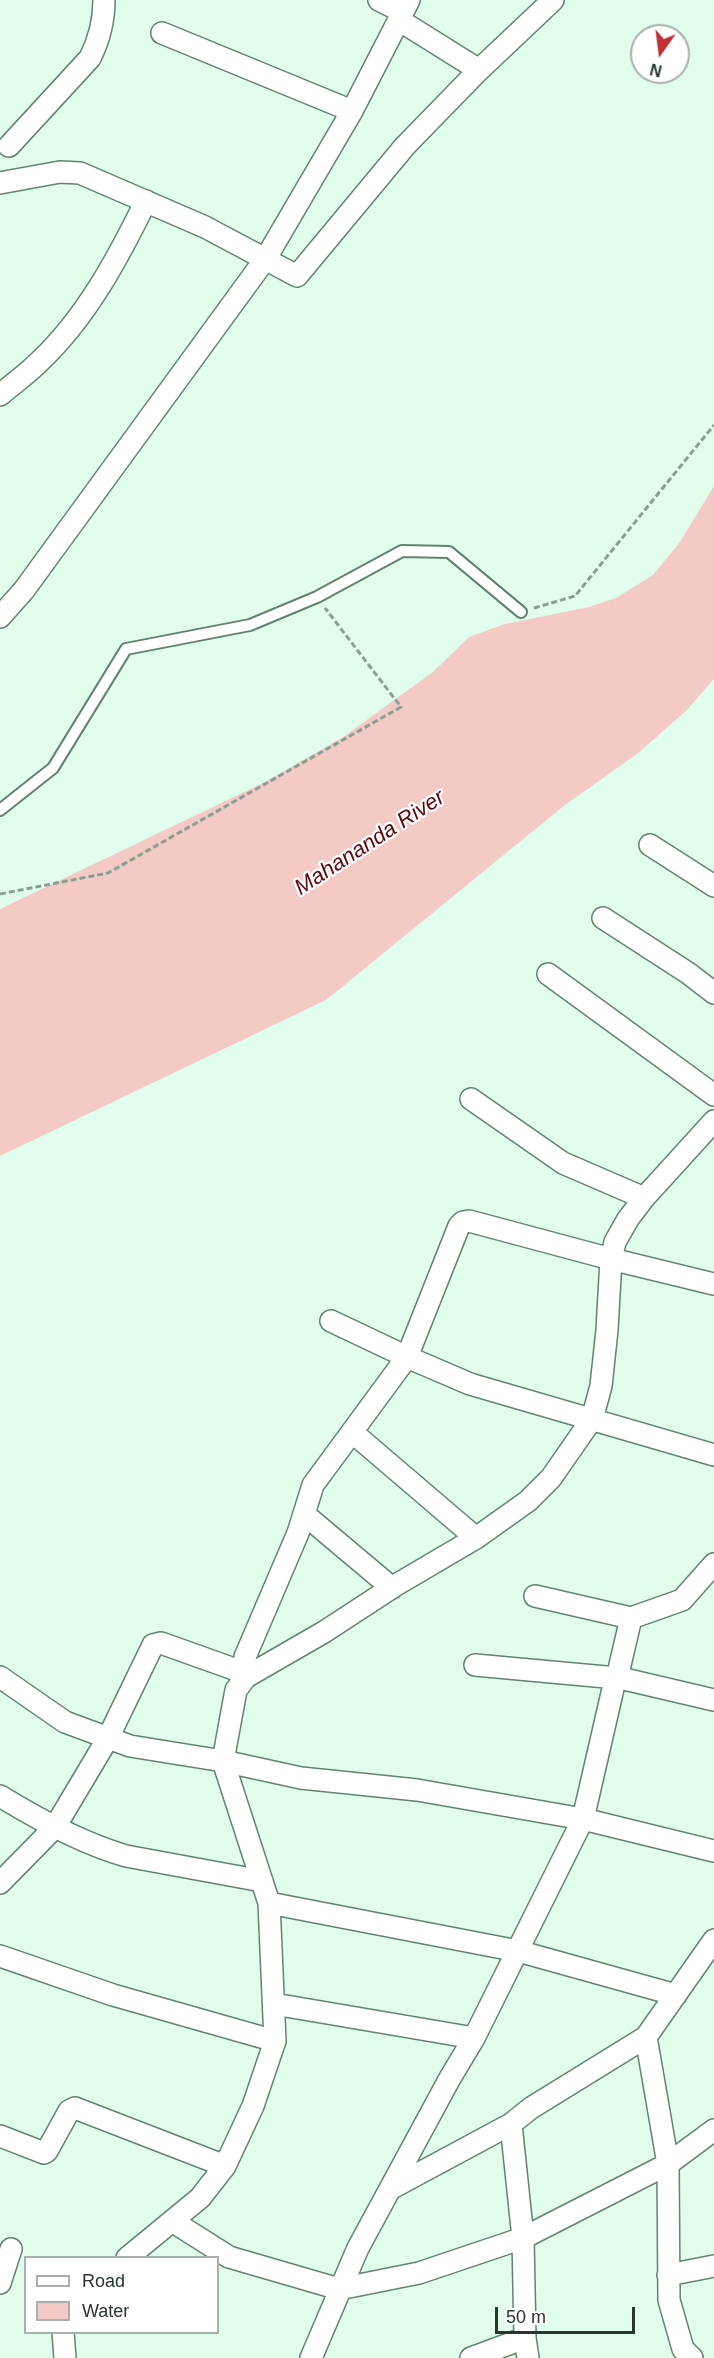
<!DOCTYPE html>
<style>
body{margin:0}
#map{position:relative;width:714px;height:2358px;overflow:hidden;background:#e1feec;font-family:Arial,sans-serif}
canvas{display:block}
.legend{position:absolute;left:24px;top:2256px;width:195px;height:78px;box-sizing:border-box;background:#fff;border:2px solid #a9afab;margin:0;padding:8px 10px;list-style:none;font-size:18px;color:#28362e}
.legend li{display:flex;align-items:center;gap:12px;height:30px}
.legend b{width:30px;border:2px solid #a9afab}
.north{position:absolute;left:630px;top:24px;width:60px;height:60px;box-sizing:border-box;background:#fff;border:2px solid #a9afab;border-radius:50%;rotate:194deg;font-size:16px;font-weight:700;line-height:24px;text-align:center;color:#28362e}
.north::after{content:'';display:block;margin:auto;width:21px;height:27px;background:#bf3033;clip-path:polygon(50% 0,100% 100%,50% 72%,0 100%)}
.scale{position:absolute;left:495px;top:2307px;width:140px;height:27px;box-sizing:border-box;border:3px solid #28362e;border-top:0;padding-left:8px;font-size:18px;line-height:21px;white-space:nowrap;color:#28362e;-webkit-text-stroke:4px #fff;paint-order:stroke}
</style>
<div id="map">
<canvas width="714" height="2358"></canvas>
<ul class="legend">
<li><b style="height:8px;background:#fff"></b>Road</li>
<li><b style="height:16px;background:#f4cac6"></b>Water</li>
</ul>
<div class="north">N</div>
<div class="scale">50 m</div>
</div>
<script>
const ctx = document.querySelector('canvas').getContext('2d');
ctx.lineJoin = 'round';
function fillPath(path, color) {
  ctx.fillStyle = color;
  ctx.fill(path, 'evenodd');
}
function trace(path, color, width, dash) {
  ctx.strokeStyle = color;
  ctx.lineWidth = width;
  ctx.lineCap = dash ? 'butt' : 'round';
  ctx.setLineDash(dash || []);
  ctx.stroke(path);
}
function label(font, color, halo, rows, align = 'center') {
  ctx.font = font + ' Arial,sans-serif';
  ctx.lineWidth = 4.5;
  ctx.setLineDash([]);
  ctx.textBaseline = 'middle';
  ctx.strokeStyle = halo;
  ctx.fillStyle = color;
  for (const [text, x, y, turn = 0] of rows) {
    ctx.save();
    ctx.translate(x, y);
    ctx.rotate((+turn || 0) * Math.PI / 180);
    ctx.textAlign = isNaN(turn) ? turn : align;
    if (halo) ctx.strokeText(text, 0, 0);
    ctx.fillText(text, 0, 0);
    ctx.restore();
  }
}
const water = new Path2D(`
 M 714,486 L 714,679 L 686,711 L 637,754 L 565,805 L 326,1000 L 0,1156 L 0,909 L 265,782 L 343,737 L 433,672 L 469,637 L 505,624 L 589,607 L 616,598 L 653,575 L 680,542 Z`);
const path = new Path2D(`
 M 534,608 L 575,596 L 714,425
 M 0,894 L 108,873 L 401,707 L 325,608`);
const lane = new Path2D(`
 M 0,810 L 53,768 L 126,649 L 250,625 L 317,597 L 402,551 L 449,552 L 521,612`);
const street = new Path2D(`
 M 379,0 L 403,12
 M 399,20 L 479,70
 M 162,33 L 352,111
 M 9,146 L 90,58 C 99,40 104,20 104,0
 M 0,183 L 60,172 L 80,173 L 205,227 L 297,276 L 405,146 L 479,70 L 553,0
 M 0,395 C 13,384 27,374 39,362 C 86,318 118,258 146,201
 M 0,617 L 24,590 L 266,258 L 352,111 L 409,0
 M 650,845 L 714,886
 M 603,918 L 688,973 L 714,993
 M 548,974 L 714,1095
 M 471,1099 L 563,1163 L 644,1198
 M 331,1321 L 407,1357 L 470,1384 L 714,1455
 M 352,1432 L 476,1538
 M 304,1514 L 392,1588
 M 535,1596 L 631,1618
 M 475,1665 L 617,1678 L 631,1618 L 682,1600 L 714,1564
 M 0,1677 L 65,1722 L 130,1746 L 223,1761 L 301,1778 L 417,1790 L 583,1819 L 714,1851
 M 246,1677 L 245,1657 L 298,1533 L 313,1485 L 407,1357 L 459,1226 L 463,1222 L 469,1221 L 611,1259 L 714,1284
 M 0,1796 C 39,1820 81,1843 126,1856 L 262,1881
 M 0,1883 L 55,1827 L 108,1738 L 153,1645 L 161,1643 L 245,1673
 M 269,1903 L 518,1951 L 676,1995
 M 0,1956 L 113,1995 L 275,2041
 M 274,2004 L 474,2038
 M 646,2037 L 668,2164 L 669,2300 L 683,2349 L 692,2358
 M 511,2124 L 523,2238 L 525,2338 L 528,2358
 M 0,2136 L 44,2153 L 47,2151 L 69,2111 L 75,2108 L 225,2166
 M 392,2188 L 511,2124 L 531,2108 L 646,2037 L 714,1940
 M 172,2221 L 229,2257 L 339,2289 L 419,2273 L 523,2238 L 668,2164 L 714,2130
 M 127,2258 L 200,2198 L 225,2166 L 253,2106 L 275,2041 L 269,1903 L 223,1761 L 236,1690 L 246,1677 L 324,1632 L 396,1585 L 476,1538 L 528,1501 L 551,1478 L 592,1419 L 601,1386 L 607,1330 L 611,1259 L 615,1242 L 628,1219 L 644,1198 L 714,1121
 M 668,2275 L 714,2266
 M 0,2283 L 11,2249
 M 63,2332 L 65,2358
 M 311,2358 L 358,2248 L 450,2078 L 474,2038 L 583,1819 L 615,1680 L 620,1678 L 714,1700
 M 471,2358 L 525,2338`);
const waterNames = [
 ["Mahananda River",370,843,-33]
];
fillPath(water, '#f4cac6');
trace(lane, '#638370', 14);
trace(street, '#638370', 24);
trace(path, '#899f92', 3, [6, 3]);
trace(lane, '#fff', 10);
trace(street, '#fff', 21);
label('italic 22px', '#60070e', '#fff', waterNames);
</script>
